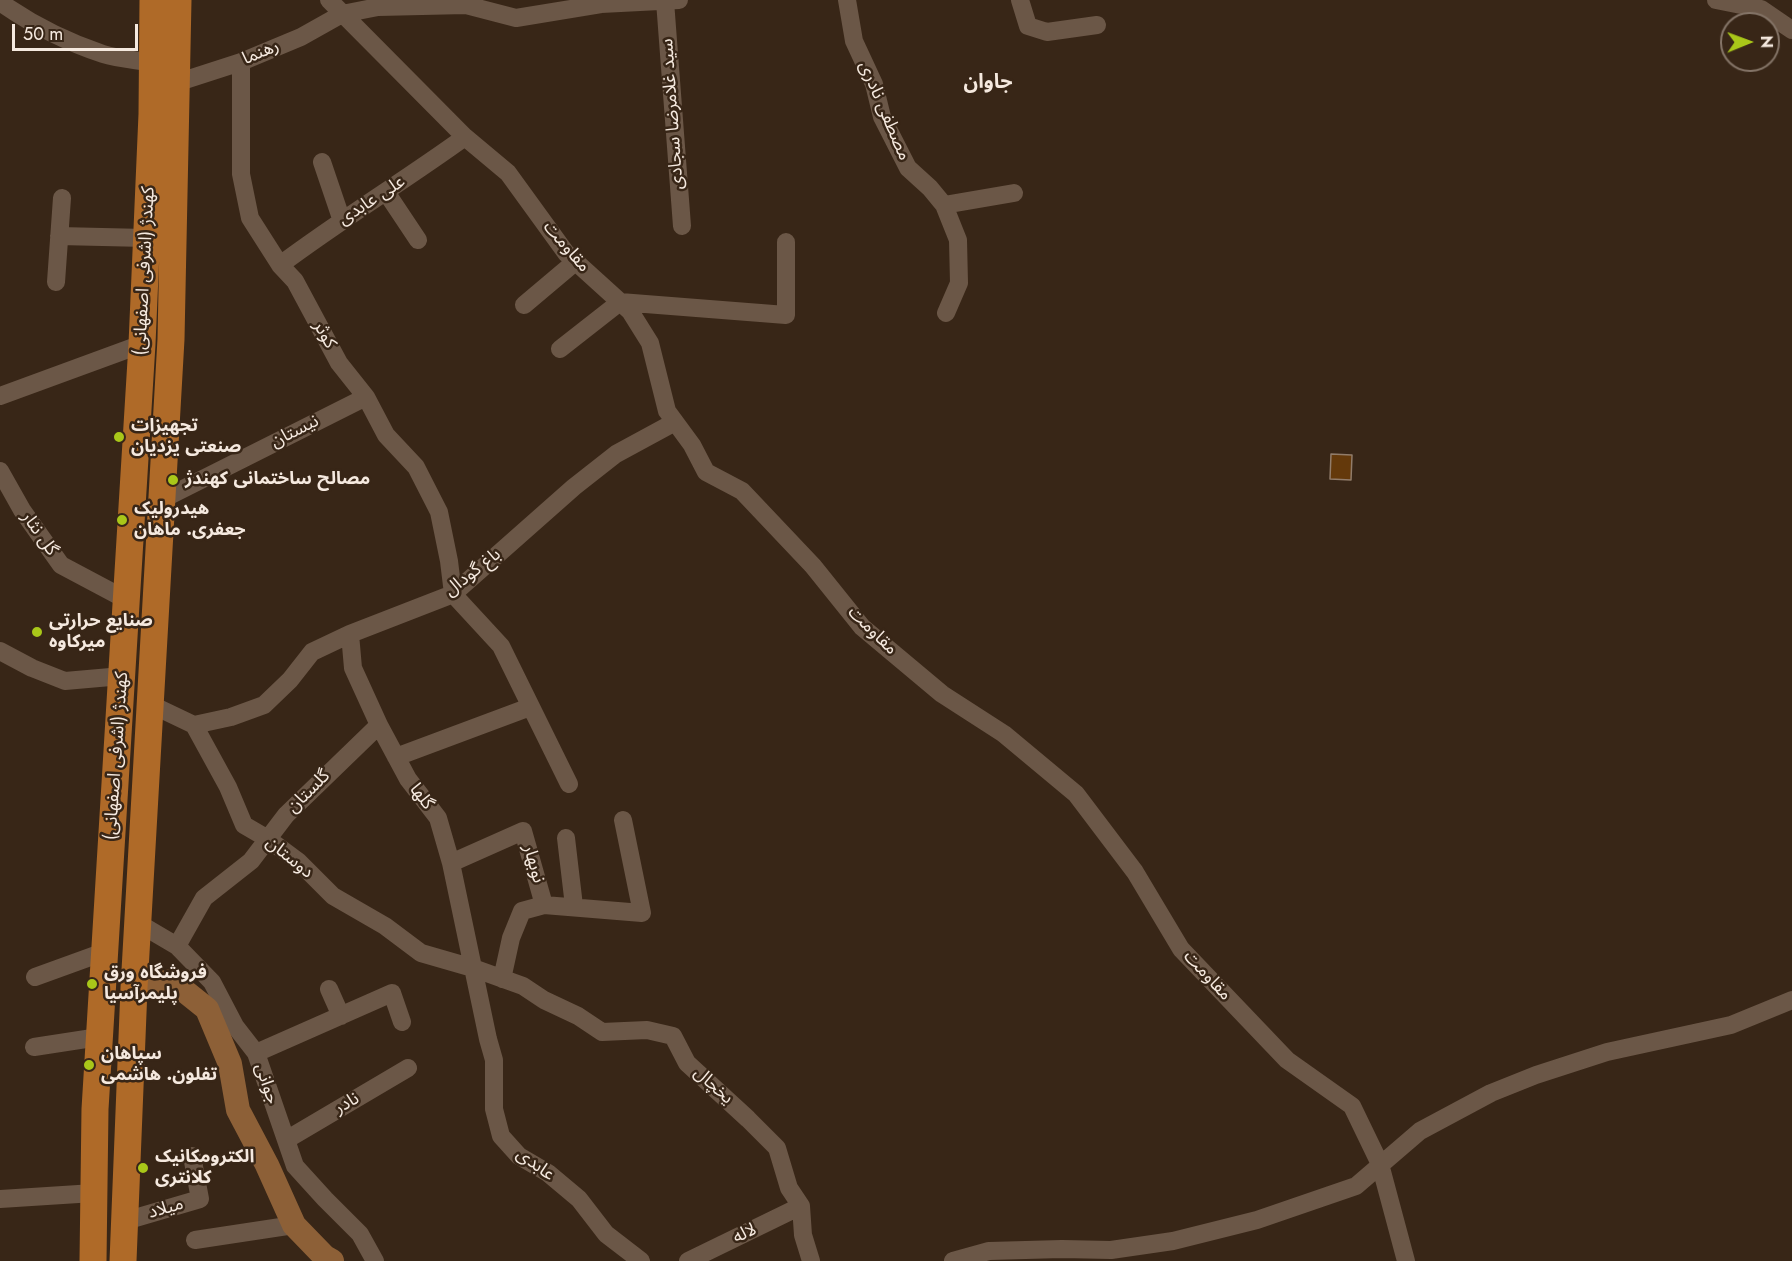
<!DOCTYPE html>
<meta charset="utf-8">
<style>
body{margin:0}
#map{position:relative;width:1792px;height:1261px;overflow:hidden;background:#382617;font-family:Jost,sans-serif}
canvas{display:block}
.north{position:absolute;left:1720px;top:12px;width:60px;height:60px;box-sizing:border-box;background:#382617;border:2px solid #847467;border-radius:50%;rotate:89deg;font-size:16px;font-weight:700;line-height:24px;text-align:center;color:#f5e9df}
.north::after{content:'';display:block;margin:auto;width:21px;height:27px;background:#a9c719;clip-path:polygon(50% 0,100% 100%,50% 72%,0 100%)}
.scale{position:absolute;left:12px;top:24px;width:126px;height:27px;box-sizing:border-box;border:3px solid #f5e9df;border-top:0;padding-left:8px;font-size:18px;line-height:21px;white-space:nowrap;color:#f5e9df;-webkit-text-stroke:4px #382617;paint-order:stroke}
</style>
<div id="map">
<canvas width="1792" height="1261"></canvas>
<div class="north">N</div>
<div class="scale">50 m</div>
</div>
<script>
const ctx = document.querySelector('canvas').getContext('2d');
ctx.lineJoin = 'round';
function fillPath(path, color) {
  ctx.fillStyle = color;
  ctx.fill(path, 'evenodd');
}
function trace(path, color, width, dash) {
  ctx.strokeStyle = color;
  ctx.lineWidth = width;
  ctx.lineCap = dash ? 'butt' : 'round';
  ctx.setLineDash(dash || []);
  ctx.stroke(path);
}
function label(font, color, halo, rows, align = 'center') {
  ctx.font = font + ' Jost,"Noto Sans Arabic",sans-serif';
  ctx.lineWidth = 5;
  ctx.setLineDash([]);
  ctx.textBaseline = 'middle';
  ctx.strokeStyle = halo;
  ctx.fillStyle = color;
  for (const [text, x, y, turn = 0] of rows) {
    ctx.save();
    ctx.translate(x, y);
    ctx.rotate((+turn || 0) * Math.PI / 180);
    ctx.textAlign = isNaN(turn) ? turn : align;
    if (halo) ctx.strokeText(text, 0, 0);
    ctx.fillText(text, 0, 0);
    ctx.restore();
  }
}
const building = new Path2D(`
 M 1331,454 L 1352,455 L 1351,480 L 1330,479 Z`);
const street = new Path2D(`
 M 329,0 L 465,137 L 508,173 L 566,253 L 630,311 L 650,343 L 667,411 L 692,445 L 706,472 L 742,491 L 813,566 L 862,627 L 942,694 L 1004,734 L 1076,794 L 1135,872 L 1181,949 L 1287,1060 L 1352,1106 L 1380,1164 L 1406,1261
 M 847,0 L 854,41 L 874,84 L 882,117 L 908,168 L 930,188 L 944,205 L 958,240 L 959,283 L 946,313
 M 1020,0 L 1028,26 L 1047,32 L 1097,25
 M 1716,0 L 1761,9 L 1792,30
 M 665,1 L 682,226
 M 0,2 C 31,24 67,42 103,54 C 119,59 137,60 153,63
 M 241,62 L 241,174 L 250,218 L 280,265 L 295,281 L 339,363 L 366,397 L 386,435 L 416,467 L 439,512 L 449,561 L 453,594 L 501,646 L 569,784
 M 176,83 L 241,62 L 301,37 L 342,14 L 378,7 L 466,5 L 516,18 L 601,4 L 679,0
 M 322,162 L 342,221
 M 386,192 L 418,240
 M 944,205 L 1014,193
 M 59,236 L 146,238
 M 280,265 C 340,220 404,181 465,137
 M 56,282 L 62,198
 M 524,305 L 575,262
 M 560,349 L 620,302 L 786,315 L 786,242
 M 0,396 L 142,344
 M 0,471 L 22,510 L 61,565 L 125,599
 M 161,500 L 366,397
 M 350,634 L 353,668 L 379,725 L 408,779 L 438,818 L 451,863 L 488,1039 L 494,1060 L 494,1109 L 501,1136 L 519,1156 L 548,1173 L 579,1199 L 606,1234 L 641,1261
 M 0,651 L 32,668 L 65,681 L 122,676
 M 150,704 L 194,725 L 228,787 L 244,825 L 268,839 L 299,862 L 333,896 L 385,926 L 421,953 L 473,968 L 523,986 L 544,1000 L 578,1016 L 602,1032 L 647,1030 L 673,1036 L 687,1063 L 748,1119 L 777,1148 L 789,1188 L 801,1206 L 803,1235 L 811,1261
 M 194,725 L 231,717 L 264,705 L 290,680 L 312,652 L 350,634 L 453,594 L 574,487 L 616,454 L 675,422
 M 396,757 L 530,707
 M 566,838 L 574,906
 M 451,863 L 523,831 L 544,905
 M 138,923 L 177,946 L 212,982 L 235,1026 L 256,1053 L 295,1166 L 325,1199 L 360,1234 L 375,1261
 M 177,946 L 204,898 L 251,861 L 286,815 L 379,725
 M 35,977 L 104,952
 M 502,979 L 511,938 L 522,911 L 544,905 L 642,913 L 623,820
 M 329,989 L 341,1016
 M 34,1047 L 99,1037
 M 256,1053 L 392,993 L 402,1022
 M 286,1140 L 408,1068
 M 0,1199 L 94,1193
 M 125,1221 L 200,1199 L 192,1156
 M 195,1240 L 294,1225
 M 688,1261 L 801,1206
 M 953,1261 L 989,1251 L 1062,1249 L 1111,1250 L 1173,1241 L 1257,1220 L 1356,1186 L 1420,1131 L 1491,1093 L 1536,1075 L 1607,1052 L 1731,1025 L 1792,1000`);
const secondary = new Path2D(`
 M 134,988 L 172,981 L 207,1009 L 230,1064 L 238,1110 L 267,1165 L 294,1225 L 325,1257 L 332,1261`);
const primary = new Path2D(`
 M 93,1261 L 95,1109 L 142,344 L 152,114 L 153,0
 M 123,1261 L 134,988 L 171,339 L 178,0`);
const markers = [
 [119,437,6,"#a9c719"],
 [173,480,6,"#a9c719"],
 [122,520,6,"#a9c719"],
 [37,632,6,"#a9c719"],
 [92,984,6,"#a9c719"],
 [89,1065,6,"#a9c719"],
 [143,1168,6,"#a9c719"]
];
const streetNames = [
 ["رهنما",261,53,-23],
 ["مصطفی نادری",884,111,67],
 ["سید غلامرضا سجادی",673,114,-94],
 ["علی عابدی",372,201,-33],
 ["مقاومت",566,247,49],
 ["کهندژ (اشرفی اصفهانی)",145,271,-87],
 ["کوثر",324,335,61],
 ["نیستان",295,432,-27],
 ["گل نثار",39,534,55],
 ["باغ گودال",473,573,-38],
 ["مقاومت",872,631,44],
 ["کهندژ (اشرفی اصفهانی)",117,756,-86],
 ["گلستان",309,792,-45],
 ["گلها",421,797,53],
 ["دوستان",289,858,39],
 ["نوبهار",533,864,74],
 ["مقاومت",1207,976,47],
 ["جوانی",266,1084,72],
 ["یخچال",713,1086,42],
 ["نادر",347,1104,-30],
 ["عابدی",535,1165,36],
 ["میلاد",166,1209,-16],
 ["لاله",745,1234,-26]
];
const poiNames = [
 ["تجهیزات",131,427],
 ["صنعتی یزدیان",131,448],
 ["مصالح ساختمانی کهندژ",185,480],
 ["هیدرولیک",134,510],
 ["جعفری. ماهان",134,531],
 ["صنایع حرارتی",49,622],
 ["میرکاوه",49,643],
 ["فروشگاه ورق",104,974],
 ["پلیمرآسیا",104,995],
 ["سپاهان",101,1055],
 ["تفلون. هاشمی",101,1076],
 ["الکترومکانیک",155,1158],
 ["کلانتری",155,1179]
];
const neighbourhoodNames = [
 ["جاوان",988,83]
];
fillPath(building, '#64390b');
trace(building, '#917c6a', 1.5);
trace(street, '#6b5747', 18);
trace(secondary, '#8d6037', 24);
trace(primary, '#af6a28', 27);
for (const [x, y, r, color] of markers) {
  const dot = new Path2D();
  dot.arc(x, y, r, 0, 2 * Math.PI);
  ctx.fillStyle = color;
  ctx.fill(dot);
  trace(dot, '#382617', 2);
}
label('18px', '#f5e9df', '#382617', streetNames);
label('bold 18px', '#f5e9df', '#382617', poiNames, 'left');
label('bold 20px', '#f5e9df', '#382617', neighbourhoodNames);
</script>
